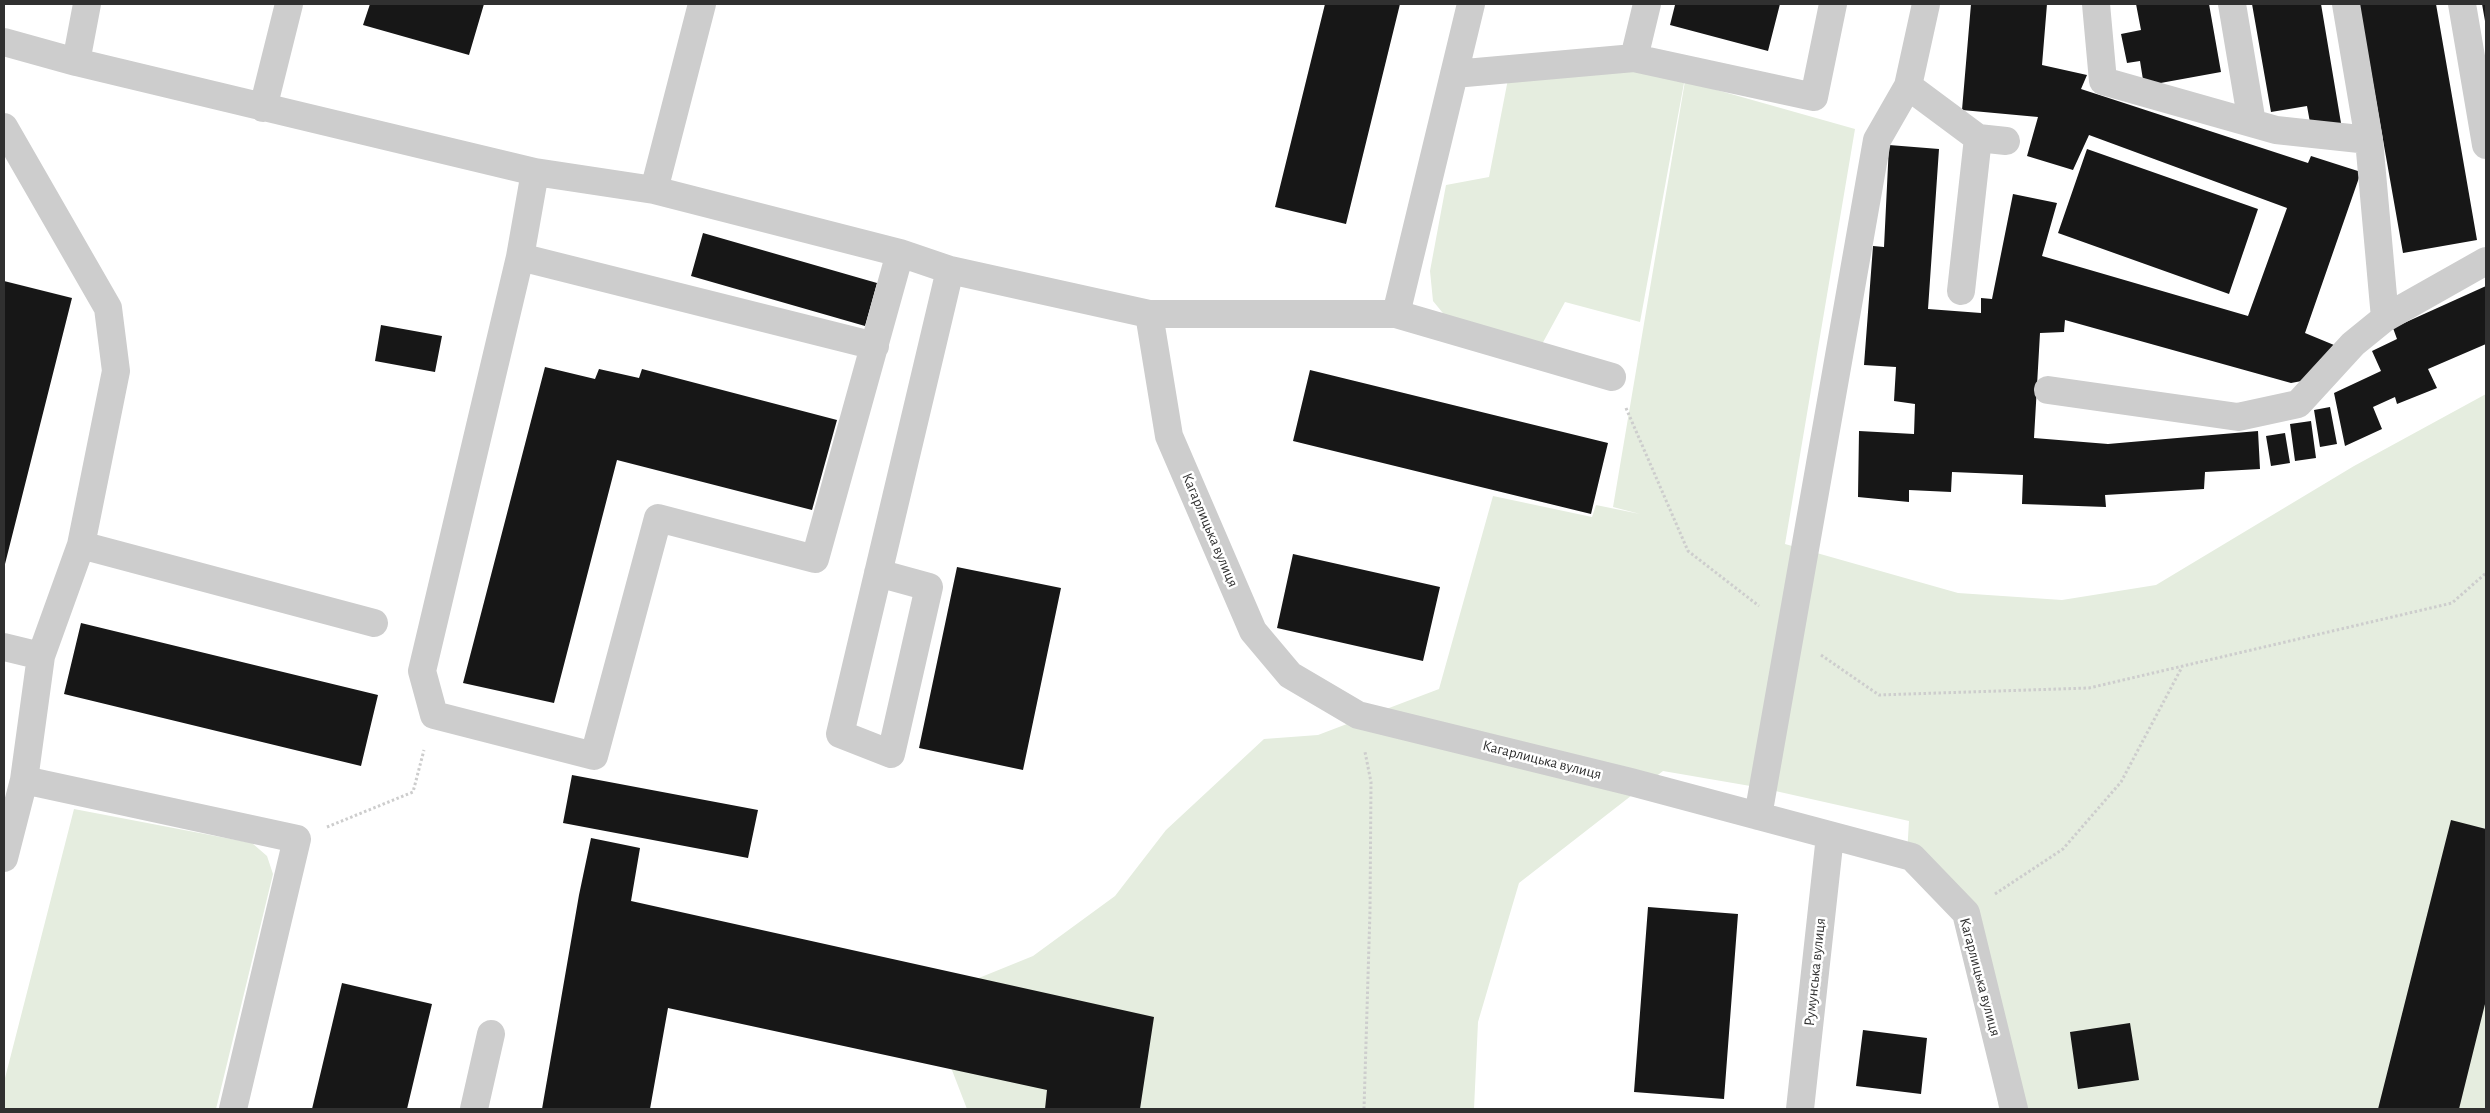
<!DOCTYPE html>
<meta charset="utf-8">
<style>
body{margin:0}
#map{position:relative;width:2490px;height:1113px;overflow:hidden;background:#fff;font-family:"Alegreya Sans",sans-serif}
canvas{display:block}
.frame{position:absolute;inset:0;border:5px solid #303030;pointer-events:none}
</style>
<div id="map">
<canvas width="2490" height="1113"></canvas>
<div class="frame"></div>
</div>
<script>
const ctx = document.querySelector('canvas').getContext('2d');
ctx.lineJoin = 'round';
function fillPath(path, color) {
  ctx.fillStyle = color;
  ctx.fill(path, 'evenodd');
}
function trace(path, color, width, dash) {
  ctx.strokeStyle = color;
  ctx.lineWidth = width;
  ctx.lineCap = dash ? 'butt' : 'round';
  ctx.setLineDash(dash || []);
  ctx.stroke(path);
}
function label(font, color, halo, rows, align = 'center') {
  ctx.font = font + ' "Alegreya Sans",sans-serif';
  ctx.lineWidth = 5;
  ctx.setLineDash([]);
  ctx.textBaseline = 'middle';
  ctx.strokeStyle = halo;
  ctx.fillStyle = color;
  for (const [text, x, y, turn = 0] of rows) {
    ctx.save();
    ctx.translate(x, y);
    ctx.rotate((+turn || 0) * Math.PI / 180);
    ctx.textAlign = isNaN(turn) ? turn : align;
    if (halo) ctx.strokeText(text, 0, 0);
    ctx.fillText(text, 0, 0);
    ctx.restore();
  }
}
const green = new Path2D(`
 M 1640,69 L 1684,83 L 1640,322 L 1565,302 L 1541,346 L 1451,323 L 1433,301 L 1430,271 L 1446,185 L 1489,177 L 1509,74 Z
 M 1685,81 L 1855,129 L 1785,544 L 1958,593 L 2062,600 L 2156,585 L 2354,466 L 2486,394 L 2486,1109 L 1999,1109 L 1983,999 L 1950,904 L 1906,871 L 1909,821 L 1762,788 L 1663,771 L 1519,883 L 1478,1022 L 1474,1109 L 967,1109 L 950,1065 L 969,982 L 1033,956 L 1115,896 L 1166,830 L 1264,739 L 1318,735 L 1439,689 L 1493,496 L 1592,517 L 1596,505 L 1640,514 L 1613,507 Z
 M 74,809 L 252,843 L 267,856 L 273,874 L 216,1109 L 4,1109 L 4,1082 Z`);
const building = new Path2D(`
 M 370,4 L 484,4 L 469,55 L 363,25 Z
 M 1325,4 L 1400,4 L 1346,224 L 1275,207 Z
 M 1672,4 L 1780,4 L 1768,51 L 1670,25 L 1675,5 Z
 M 1971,4 L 2047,4 L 2042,65 L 2087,75 L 2081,89 L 2308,163 L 2311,156 L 2361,172 L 2305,333 L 2334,345 L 2307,380 L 2291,383 L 2065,320 L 2064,332 L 2040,333 L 2034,438 L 2108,444 L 2258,431 L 2260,469 L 2205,472 L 2204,489 L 2105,495 L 2106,507 L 2022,504 L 2023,475 L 1952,472 L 1951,492 L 1909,490 L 1909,502 L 1858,497 L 1859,431 L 1914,434 L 1915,404 L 1894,401 L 1896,367 L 1864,365 L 1873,246 L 1884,247 L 1889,145 L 1939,149 L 1928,309 L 1981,313 L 1981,298 L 1992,299 L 2013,194 L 2057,203 L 2042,256 L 2248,316 L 2287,208 L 2089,135 L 2073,170 L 2027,156 L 2038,117 L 1962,110 Z
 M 2136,4 L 2209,4 L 2221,72 L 2144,86 L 2140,61 L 2127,63 L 2121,34 L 2141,30 Z
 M 2252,4 L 2321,4 L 2341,123 L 2311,128 L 2307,106 L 2271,112 Z
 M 2359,4 L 2436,4 L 2477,240 L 2403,253 Z
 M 2482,4 L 2486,4 L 2486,21 L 2485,21 Z
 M 2087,149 L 2258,209 L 2229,294 L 2058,233 Z
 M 703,233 L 877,283 L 865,326 L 691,276 Z
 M 4,281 L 72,298 L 4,568 Z
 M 2486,286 L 2486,344 L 2428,369 L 2437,388 L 2397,404 L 2395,397 L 2373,407 L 2382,429 L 2345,446 L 2334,393 L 2381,371 L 2372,351 L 2397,339 L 2393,328 Z
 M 381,325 L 442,336 L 435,372 L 375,361 Z
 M 545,367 L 595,379 L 599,369 L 639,378 L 642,369 L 837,420 L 812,510 L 617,460 L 554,703 L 463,683 Z
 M 1310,370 L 1608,443 L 1591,514 L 1293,441 Z
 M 2330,407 L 2337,444 L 2320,447 L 2314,410 Z
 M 2311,421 L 2316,458 L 2295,461 L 2290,424 Z
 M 2285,433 L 2290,463 L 2271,466 L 2266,436 Z
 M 1293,554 L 1440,587 L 1423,661 L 1277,628 Z
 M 957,567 L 1061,588 L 1023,770 L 919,748 Z
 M 81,623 L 378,695 L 361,766 L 64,694 Z
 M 572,775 L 758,810 L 748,858 L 563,823 Z
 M 2451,820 L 2486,829 L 2486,1000 L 2459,1109 L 2378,1109 Z
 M 591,838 L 640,848 L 631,901 L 1154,1017 L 1140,1109 L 1045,1109 L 1047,1090 L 668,1008 L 650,1109 L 542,1109 L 579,895 Z
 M 1648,907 L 1738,914 L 1724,1099 L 1634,1092 Z
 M 342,983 L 432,1004 L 407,1109 L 312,1109 Z
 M 2130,1023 L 2139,1080 L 2078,1089 L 2070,1032 Z
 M 1863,1030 L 1927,1038 L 1921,1094 L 1856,1086 Z`);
const path = new Path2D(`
 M 1626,408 L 1688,551 L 1759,606
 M 1821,655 L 1879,695 L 2089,688 L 2452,603 L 2486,573
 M 327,827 L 413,792 L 424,750
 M 1995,894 L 2063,849 L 2121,782 L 2182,667
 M 1364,1109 L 1370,911 L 1371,782 L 1365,752`);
const minor = new Path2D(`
 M 1647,4 L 1634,58 L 1814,97 L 1833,4
 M 2096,4 L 2103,81 L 2276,130 L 2369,140 L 2346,4
 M 2232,4 L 2252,123
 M 2462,4 L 2486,145
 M 4,42 L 76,62 L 535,172 L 654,190 L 900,253 L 950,270 L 1149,314 L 1396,314 L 1612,377
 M 76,62 L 87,4
 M 1454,74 L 1634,58
 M 1908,86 L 1978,138 L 2006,141
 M 263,108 L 289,4
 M 4,127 L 108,308 L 116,371 L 81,545 L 41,656 L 24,780 L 4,858
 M 2369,140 L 2385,318
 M 535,172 L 520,257 L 422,671 L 434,715 L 594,756 L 658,518 L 815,559 L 900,253
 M 654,190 L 702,4
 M 520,257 L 875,346
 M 1961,291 L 1978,138
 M 1149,314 L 1169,436 L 1253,631 L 1290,675 L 1358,715 L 1631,782 L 1912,857 L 1966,913 L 2014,1109
 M 1396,314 L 1471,4
 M 2048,390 L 2238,417 L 2298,404 L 2353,344 L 2385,318 L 2486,261
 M 81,545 L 374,623
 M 878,573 L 929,587 L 891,754 L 840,734 L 950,270
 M 4,647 L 41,656
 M 24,780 L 297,839 L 233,1109
 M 1758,816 L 1877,140 L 1908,86 L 1926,4
 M 474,1109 L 491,1034
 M 1800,1109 L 1830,836`);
const streetNames = [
 ["Кагарлицька вулиця",1210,530,67],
 ["Кагарлицька вулиця",1542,760,14],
 ["Румунська вулиця",1815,972,-84],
 ["Кагарлицька вулиця",1980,977,75]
];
fillPath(green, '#e5eddf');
fillPath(building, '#171717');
trace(path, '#cdcdcd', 3, [2.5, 2.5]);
trace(minor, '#cdcdcd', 28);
label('15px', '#303030', '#fff', streetNames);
</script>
